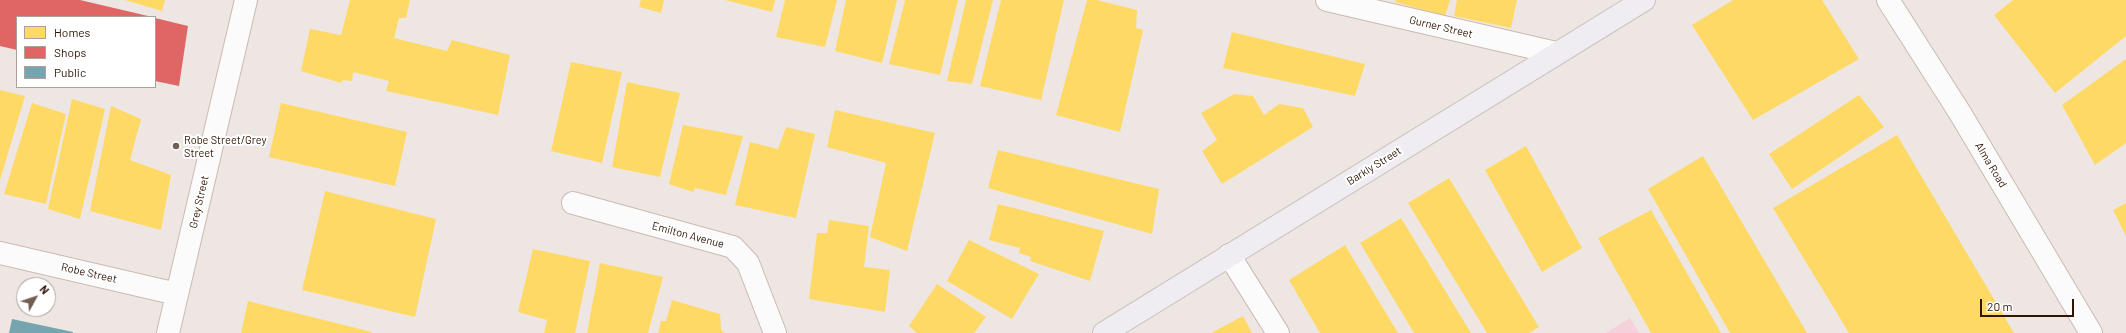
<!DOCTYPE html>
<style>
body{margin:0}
#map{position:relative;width:2126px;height:333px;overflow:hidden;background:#eee6e2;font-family:Barlow,sans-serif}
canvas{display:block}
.legend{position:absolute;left:16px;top:16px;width:140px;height:72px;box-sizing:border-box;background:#fff;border:1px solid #aca19b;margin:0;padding:5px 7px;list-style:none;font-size:12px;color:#2f1504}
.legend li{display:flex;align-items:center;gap:8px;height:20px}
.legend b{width:20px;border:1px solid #aca19b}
.north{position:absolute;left:16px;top:277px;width:40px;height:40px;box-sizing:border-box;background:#fff;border:1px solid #aca19b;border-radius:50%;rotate:50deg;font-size:11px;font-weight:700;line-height:16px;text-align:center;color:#2f1504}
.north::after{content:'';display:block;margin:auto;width:14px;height:18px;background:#725e52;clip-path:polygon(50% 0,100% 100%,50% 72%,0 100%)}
.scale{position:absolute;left:1980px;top:299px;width:94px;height:18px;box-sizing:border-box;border:2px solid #2f1504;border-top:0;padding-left:5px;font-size:12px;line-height:14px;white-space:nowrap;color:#2f1504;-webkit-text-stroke:3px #fff;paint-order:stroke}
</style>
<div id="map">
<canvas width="2126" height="333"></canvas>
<ul class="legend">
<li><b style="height:11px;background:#ffd966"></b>Homes</li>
<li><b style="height:11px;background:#e06666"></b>Shops</li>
<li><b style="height:11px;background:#76a5af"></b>Public</li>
</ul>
<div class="north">N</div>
<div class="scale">20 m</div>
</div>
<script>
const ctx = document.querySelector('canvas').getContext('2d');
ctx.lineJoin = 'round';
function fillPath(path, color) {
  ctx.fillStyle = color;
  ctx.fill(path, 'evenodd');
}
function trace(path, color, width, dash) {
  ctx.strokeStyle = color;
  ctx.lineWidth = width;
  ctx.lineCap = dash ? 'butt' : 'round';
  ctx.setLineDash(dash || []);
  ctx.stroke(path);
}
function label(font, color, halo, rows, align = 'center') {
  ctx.font = font + ' Barlow,sans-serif';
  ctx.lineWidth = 4;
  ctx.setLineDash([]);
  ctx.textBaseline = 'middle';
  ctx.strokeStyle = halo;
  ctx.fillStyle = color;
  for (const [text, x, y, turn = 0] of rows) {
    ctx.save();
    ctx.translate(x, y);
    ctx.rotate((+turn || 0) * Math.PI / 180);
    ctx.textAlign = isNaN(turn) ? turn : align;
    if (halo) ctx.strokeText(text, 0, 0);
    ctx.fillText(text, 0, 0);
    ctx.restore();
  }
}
const green = new Path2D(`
 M 1630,318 L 1639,333 L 1606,333 Z`);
const homes = new Path2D(`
 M 125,0 L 165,0 L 162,11 Z
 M 350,0 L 410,0 L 406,18 L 399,18 L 394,38 L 447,51 L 452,40 L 510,55 L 498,115 L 386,91 L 389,81 L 353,72 L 352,81 L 343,80 L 341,83 L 301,71 L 310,29 L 341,35 Z
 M 641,0 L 664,0 L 661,13 L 639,7 Z
 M 725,0 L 775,0 L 772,12 Z
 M 785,0 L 837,0 L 825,47 L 776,37 Z
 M 846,0 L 897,0 L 882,63 L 835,51 Z
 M 905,0 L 958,0 L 940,75 L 889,64 Z
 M 966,0 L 993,0 L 972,84 L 947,81 Z
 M 1001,0 L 1064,0 L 1041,100 L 980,86 Z
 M 1087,0 L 1097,0 L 1137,10 L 1136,28 L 1143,30 L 1120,132 L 1056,115 Z
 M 1396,0 L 1450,0 L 1445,16 L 1395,2 Z
 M 1457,0 L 1517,0 L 1511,28 L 1454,16 Z
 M 1733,0 L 1822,0 L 1859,59 L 1753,120 L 1692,25 Z
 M 2013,0 L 2126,0 L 2126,36 L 2055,93 L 1994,15 Z
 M 1232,32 L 1365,64 L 1355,96 L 1223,68 Z
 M 2126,59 L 2126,143 L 2095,165 L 2062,105 Z
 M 571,62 L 622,72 L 602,163 L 551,151 Z
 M 627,82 L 680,93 L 660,177 L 612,167 Z
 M 0,90 L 25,96 L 0,180 Z
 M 1234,94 L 1253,96 L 1264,115 L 1279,104 L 1303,108 L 1313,127 L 1222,184 L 1202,151 L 1217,140 L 1201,113 Z
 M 1859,95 L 1884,127 L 1792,189 L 1769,154 Z
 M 72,99 L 105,109 L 80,219 L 48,209 Z
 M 32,103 L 66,114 L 46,204 L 4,194 Z
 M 281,103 L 407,132 L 395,186 L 269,157 Z
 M 111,106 L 141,119 L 130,160 L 171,175 L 161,230 L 90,211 Z
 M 835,110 L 935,133 L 907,251 L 870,237 L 886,163 L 827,147 Z
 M 683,125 L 743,136 L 726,195 L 695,188 L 693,192 L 669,184 Z
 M 786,127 L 815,134 L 796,218 L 735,205 L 750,142 L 778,149 Z
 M 1897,135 L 2014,333 L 1849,333 L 1773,208 Z
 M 1526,146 L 1582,248 L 1542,272 L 1485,170 Z
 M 998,150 L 1159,189 L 1152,234 L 988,188 Z
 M 1703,156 L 1807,333 L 1730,333 L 1648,189 Z
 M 1449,178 L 1539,327 L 1529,333 L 1487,333 L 1408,203 Z
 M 325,191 L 436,219 L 415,317 L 302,290 Z
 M 2126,203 L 2126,236 L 2113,210 Z
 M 998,204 L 1104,231 L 1090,281 L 1030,261 L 1031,257 L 1019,253 L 1020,248 L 989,240 Z
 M 1651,210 L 1721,333 L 1651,333 L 1598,238 Z
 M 1401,218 L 1471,333 L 1414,333 L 1360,243 Z
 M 829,220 L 869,226 L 864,267 L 890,270 L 885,312 L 809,299 L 817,233 L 827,233 Z
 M 969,240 L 1039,274 L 1012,319 L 947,281 Z
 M 1345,245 L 1398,333 L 1320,333 L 1289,280 Z
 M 533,249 L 590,261 L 575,333 L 544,333 L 547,320 L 518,312 Z
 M 600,263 L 663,277 L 648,333 L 587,333 Z
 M 937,284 L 986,317 L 974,333 L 917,333 L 909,326 Z
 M 672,300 L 720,314 L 721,329 L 724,333 L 658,333 L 661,321 L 666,321 Z
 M 248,301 L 372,332 L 371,333 L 241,333 Z
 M 1243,316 L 1252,333 L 1211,333 Z`);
const shops = new Path2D(`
 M 0,0 L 80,0 L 148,16 L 17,17 L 17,50 L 0,46 Z
 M 155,18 L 188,26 L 179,86 L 155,81 Z`);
const public = new Path2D(`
 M 12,319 L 73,332 L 73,333 L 9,333 Z`);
const minor = new Path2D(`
 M 1327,0 L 1556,53
 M 1888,0 L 1960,113 L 2091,333
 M 573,203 L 733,247 L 748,263 L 775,333
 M 0,253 L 177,294
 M 1229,255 L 1278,333
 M 168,333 L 246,0`);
const major = new Path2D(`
 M 1104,333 L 1644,0`);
const markers = [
 [176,146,4,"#725e52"]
];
const streetNames = [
 ["Gurner Street",1441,27,13],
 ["Alma Road",1991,165,59],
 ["Barkly Street",1374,166,-32],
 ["Grey Street",199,202,-77],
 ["Emilton Avenue",688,235,15],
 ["Robe Street",89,273,13]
];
const poiNames = [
 ["Robe Street/Grey",184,140],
 ["Street",184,153]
];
fillPath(green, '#f5d1dc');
fillPath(homes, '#ffd966');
fillPath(shops, '#e06666');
fillPath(public, '#76a5af');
trace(minor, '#cbbab0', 24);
trace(major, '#cbc3be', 24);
trace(minor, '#fcfbfb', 22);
trace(major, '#f0edf2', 22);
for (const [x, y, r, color] of markers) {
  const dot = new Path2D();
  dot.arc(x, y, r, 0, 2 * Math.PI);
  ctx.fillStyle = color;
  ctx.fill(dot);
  trace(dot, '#fff', 1.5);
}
label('11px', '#2f1504', '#fff', streetNames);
label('11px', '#2f1504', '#fff', poiNames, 'left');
</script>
